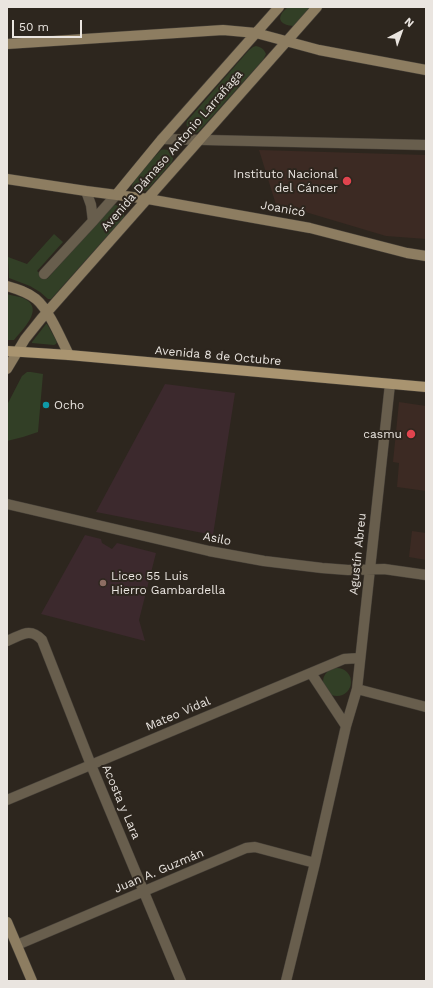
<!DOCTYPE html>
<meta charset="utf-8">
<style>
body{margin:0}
#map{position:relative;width:433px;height:988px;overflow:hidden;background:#2d261e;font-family:"Work Sans",sans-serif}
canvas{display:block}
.frame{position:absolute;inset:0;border:8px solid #eae5e0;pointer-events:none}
.north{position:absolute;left:381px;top:12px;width:40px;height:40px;-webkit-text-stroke:3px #2d261e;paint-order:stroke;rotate:41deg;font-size:11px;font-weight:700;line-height:16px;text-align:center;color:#eae5e0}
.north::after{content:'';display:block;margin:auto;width:14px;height:18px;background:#eae5e0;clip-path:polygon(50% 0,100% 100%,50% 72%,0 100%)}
.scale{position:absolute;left:12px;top:20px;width:70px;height:18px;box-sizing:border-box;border:2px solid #eae5e0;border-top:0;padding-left:5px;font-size:12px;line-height:14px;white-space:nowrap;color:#eae5e0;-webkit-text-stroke:3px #2d261e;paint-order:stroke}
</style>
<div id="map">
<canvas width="433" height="988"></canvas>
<div class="frame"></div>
<div class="north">N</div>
<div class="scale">50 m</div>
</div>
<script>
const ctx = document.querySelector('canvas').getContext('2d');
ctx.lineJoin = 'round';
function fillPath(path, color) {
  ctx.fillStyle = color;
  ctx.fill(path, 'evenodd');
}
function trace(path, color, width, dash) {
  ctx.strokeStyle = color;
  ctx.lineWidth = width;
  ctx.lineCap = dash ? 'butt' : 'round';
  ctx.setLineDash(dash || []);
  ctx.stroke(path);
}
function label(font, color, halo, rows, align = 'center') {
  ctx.font = font + ' "Work Sans",sans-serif';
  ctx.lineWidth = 4;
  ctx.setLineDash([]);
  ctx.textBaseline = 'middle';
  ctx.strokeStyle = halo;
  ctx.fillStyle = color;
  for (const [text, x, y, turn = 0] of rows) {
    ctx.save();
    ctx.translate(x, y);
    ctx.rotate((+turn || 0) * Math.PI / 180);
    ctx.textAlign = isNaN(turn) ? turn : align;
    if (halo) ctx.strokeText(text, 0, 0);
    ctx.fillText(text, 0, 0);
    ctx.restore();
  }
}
const education = new Path2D(`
 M 165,384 L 235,393 L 213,535 L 96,512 Z
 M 85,535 L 101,539 L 102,543 L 112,549 L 117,543 L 156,553 L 139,620 L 145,641 L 41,614 Z`);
const medical = new Path2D(`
 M 259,150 L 426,155 L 426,239 L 386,236 L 292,208 L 277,208 Z
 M 399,402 L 426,406 L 426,491 L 397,487 L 399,463 L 393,462 Z
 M 412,531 L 426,533 L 426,560 L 409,557 Z`);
const green = new Path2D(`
 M 288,7 L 310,7 L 294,26 C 288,26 277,23 281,15 C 282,12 286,9 288,7 Z
 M 256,46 C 261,47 264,49 266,54 L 263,60 L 199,131 L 196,133 C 189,132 185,127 187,121 L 249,50 L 253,47 Z
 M 161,150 C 170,148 176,154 172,162 L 147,190 C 143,192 138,193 134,191 C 132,190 131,188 132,186 C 133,179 155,156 161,150 Z
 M 115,205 C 122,206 125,210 124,217 L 51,299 L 48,299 L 40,292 L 30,286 L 9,278 L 8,257 L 27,264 L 54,234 L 63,242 L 37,271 L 47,279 L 111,206 Z
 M 7,294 C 13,296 20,296 25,299 C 45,309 21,331 14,340 L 7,340 Z
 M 46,324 L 47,324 L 57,342 L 56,344 L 54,345 L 32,343 L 32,342 Z
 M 27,372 L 31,372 L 43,374 L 38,432 L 23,437 L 7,441 L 7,405 L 22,376 Z
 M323 682a14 14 0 1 1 28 0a14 14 0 1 1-28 0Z`);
const street = new Path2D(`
 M 162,139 L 426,145
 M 86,191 L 91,205 L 93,221
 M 44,274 L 93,221 L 116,195
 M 7,504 L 209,551 L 264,561 L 322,568 L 348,570 L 384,569 L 426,575
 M 7,641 C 22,635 30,627 42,640 L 91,765 L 181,981
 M 357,689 L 426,707
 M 346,726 L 357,689 L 390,384
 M 7,800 L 344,659 L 360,658
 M 17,945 L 246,848 L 255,847 L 315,863
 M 286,981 L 315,863 L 346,726 L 311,673`);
const secondary = new Path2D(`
 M 7,44 L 223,30 L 256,33 L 319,50 L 426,70
 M 7,179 L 86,191 L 148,199 L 310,228 L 407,253 L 426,256
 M 116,195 L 162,139 L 279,7
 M 7,286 C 17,289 27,292 36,299 C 49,310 61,339 69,355
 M 7,369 L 25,339 L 41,319 L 317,7
 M 7,922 L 32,981`);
const primary = new Path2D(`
 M 7,351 L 69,355 L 426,387`);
const markers = [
 [347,181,5,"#e0444e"],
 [46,405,4,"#0f9aa8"],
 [411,434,5,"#e0444e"],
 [103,583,4,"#8d6e63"]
];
const streetNames = [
 ["Avenida Dámaso Antonio Larrañaga",172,151,-49],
 ["Joanicó",283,209,10],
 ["Avenida 8 de Octubre",218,356,5],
 ["Asilo",217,539,11],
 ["Agustín Abreu",358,554,-84],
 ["Mateo Vidal",178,714,-23],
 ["Acosta y Lara",121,802,67],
 ["Juan A. Guzmán",159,871,-23]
];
const poiNames = [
 ["Instituto Nacional",338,174],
 ["del Cáncer",338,188],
 ["Ocho",54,405,"left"],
 ["casmu",402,434],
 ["Liceo 55 Luis",111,576,"left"],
 ["Hierro Gambardella",111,590,"left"]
];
fillPath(education, '#3c292d');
fillPath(medical, '#3c2a23');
fillPath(green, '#323f26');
trace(street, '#474139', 11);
trace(secondary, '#474139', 11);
trace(primary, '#474139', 11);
trace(street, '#685e4d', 10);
trace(secondary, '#8d7d61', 10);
trace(primary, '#a99470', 10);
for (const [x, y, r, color] of markers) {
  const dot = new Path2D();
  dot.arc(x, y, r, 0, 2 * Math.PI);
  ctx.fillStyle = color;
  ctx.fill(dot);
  trace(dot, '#2d261e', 1.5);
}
label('12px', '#eae5e0', '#2d261e', streetNames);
label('12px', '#eae5e0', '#2d261e', poiNames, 'right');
</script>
